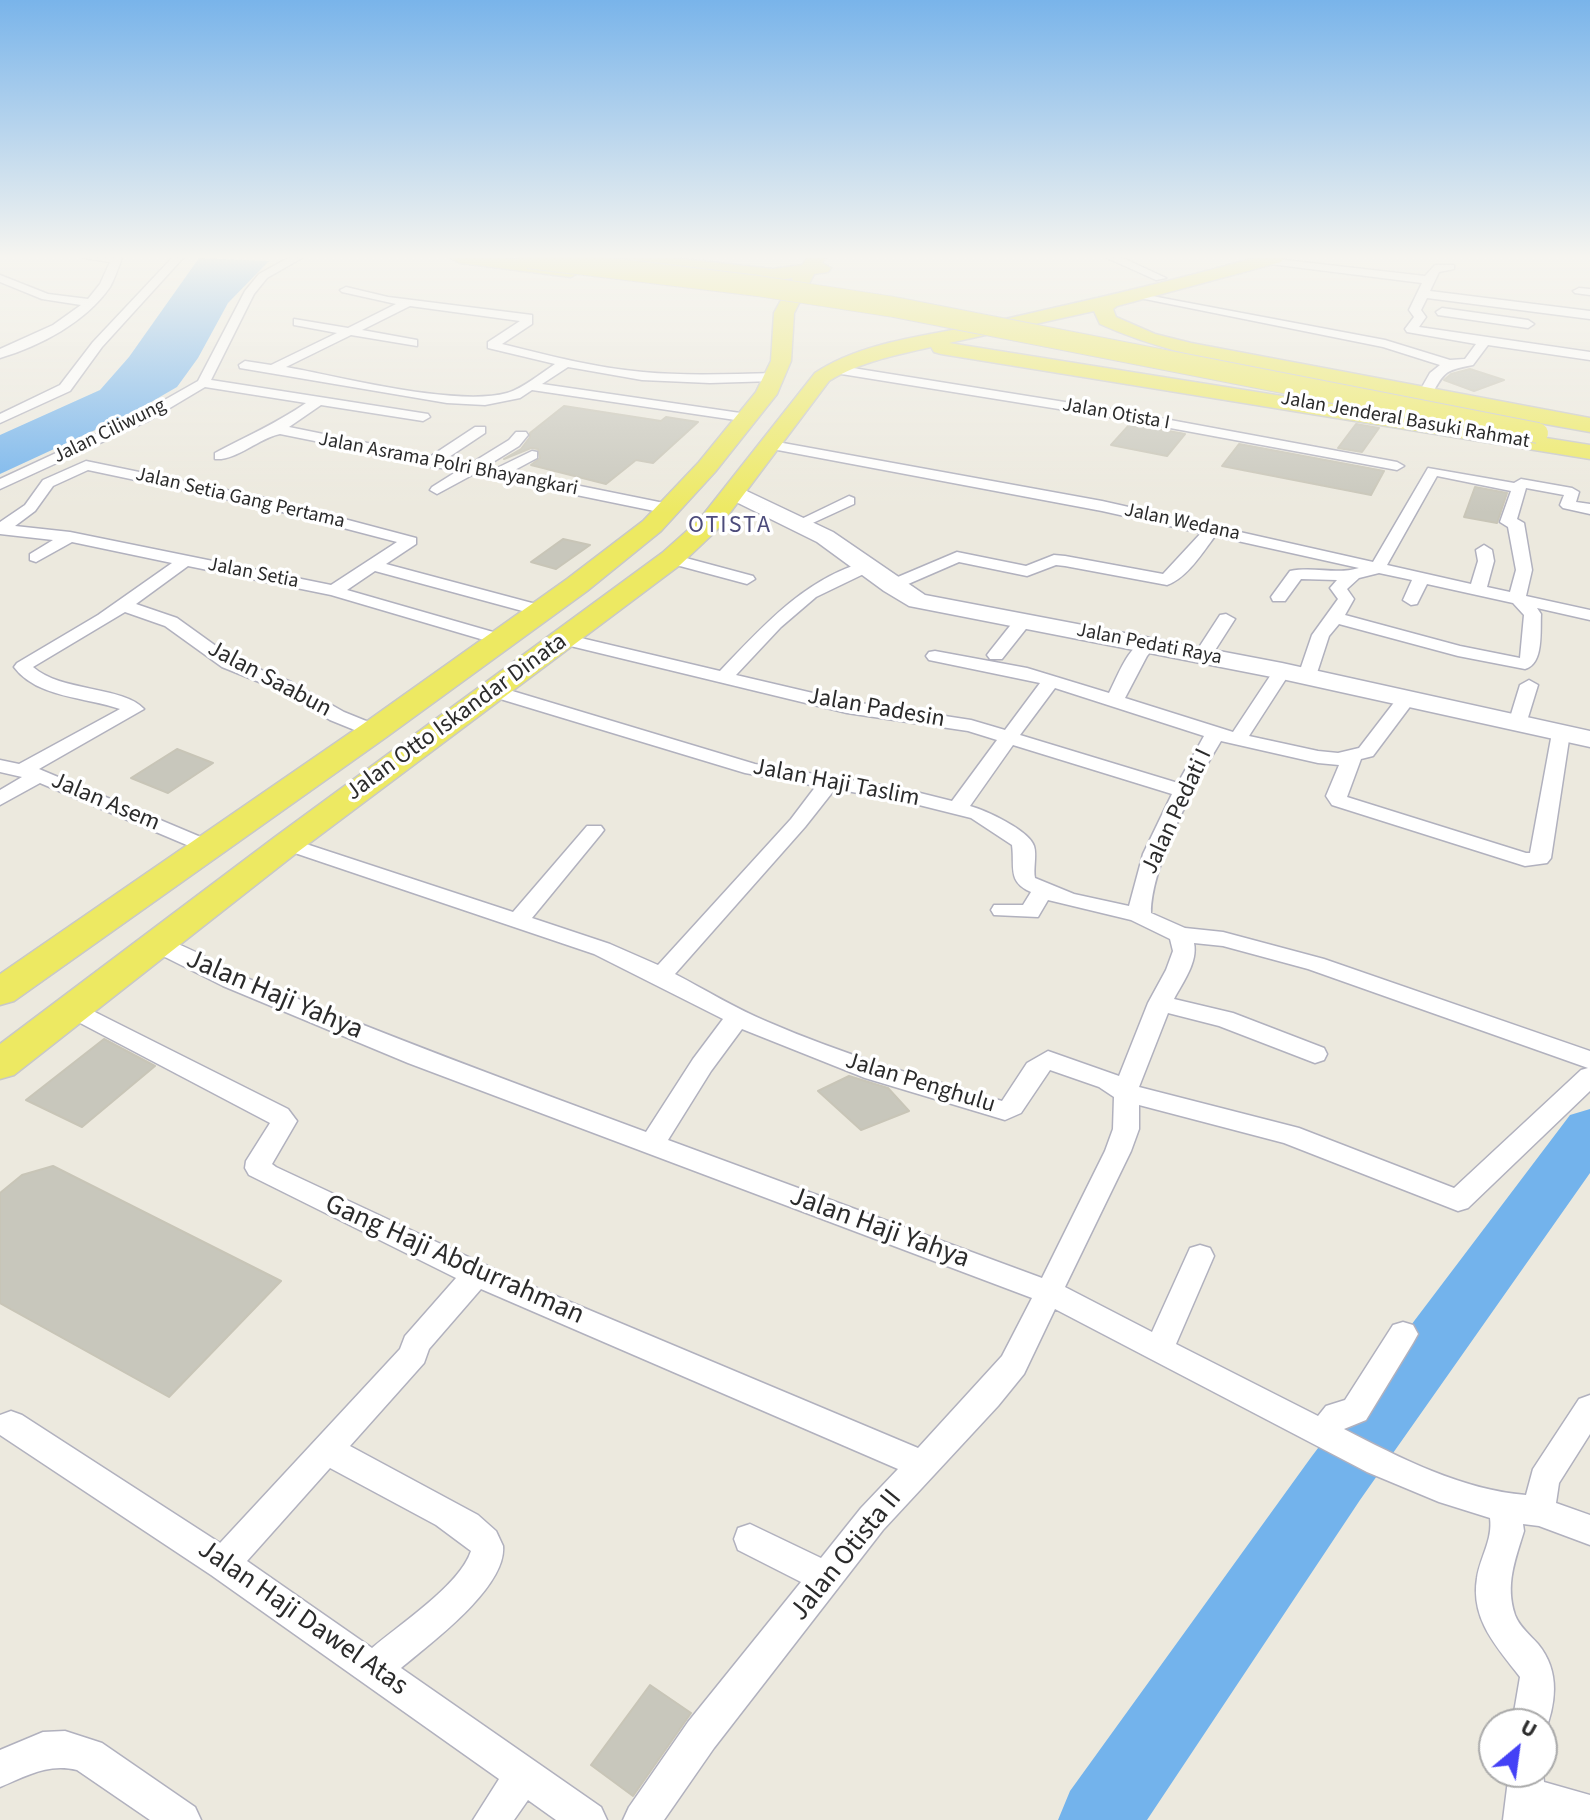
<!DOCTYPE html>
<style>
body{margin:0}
#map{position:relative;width:1590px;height:1820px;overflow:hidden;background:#ece9de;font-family:"Source Sans 3",sans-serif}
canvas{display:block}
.north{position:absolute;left:1478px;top:1708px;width:80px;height:80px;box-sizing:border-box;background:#fff;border:2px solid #aaa;border-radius:50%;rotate:29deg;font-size:22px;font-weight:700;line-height:32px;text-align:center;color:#2b2b2b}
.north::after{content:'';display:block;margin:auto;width:28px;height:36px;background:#4441f6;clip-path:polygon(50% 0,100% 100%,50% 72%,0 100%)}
</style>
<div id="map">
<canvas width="1590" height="1820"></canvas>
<div class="north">U</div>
</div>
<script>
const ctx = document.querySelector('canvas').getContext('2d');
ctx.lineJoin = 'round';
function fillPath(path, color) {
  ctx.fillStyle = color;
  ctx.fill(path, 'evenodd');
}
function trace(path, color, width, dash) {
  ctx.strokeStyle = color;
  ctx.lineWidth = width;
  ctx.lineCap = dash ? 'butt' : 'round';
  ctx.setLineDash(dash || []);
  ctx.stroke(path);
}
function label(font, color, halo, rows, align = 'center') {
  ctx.font = font + ' "Source Sans 3",sans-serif';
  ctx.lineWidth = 7;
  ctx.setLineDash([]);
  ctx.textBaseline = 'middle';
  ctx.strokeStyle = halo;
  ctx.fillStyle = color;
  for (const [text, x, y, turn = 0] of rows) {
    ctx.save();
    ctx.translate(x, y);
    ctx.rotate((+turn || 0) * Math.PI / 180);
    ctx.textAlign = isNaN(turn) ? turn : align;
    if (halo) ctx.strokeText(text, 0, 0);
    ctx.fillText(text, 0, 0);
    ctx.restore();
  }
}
const water = new Path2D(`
 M 199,258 L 269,261 L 228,303 L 198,358 L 177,387 L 134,412 L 0,474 L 0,435 L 100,390 L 129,357 Z`);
const river = new Path2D(`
 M 1590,1109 L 1590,1173 L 1360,1500 L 1147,1820 L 1058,1820 L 1070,1791 L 1312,1456 L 1570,1115 Z`);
const building = new Path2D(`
 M 1470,369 L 1504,380 L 1474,391 L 1444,380 L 1451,374 Z
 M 564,406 L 661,421 L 666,417 L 698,422 L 653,463 L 636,460 L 606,484 L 531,465 L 540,458 L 538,449 L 531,448 L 504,459 L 521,449 L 530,437 L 530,433 Z
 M 1130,424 L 1185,434 L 1167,456 L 1111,445 Z
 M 1356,424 L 1379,428 L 1362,452 L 1338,448 Z
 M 1239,444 L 1384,471 L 1371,495 L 1222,466 Z
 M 1475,487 L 1507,493 L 1497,523 L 1464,517 Z
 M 563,539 L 590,545 L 556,569 L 531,562 Z
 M 177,749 L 213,763 L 168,793 L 131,778 Z
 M 104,1039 L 155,1066 L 82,1127 L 26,1100 Z
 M 849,1076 L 888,1088 L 909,1111 L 861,1130 L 818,1091 Z
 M 53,1166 L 281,1281 L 169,1397 L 0,1303 L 0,1193 L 22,1175 Z
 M 650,1685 L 691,1713 L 633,1796 L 591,1765 Z`);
const street = new Path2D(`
 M 84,258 L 122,258 C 118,268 115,278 110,287 C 86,322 40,346 0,358 L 0,349 L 53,325 L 81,305 L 42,299 L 0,282 L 0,275 L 48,294 L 88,299 L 100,284 L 110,262 Z
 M 172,258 L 183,258 L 102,347 L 70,391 L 0,423 L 0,414 L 60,385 L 93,342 Z
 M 288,258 L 302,258 L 267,278 L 254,294 L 211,380 L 428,414 L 430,417 L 423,421 L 321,405 L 289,427 L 431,456 L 475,427 L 485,427 L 485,433 L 446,459 L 470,464 L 509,440 L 516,432 L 526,432 L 528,435 L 519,446 L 485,467 L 495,469 L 532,451 L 537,452 L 537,458 L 511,472 L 669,504 L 677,509 L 669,514 L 474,474 L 437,494 L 430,490 L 432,487 L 459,470 L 431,467 L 424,463 L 280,434 C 259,438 236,461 215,459 L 215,453 C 247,436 277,423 306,403 L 205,387 L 148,421 L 0,489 L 0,479 L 138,415 L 198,381 L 245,291 L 259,274 Z
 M 1107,258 L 1123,258 L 1166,278 L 1156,280 Z
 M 1267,258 L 1425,276 L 1435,265 L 1454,265 L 1454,269 L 1439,272 L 1430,291 L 1590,311 L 1590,319 L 1427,298 L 1421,310 L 1426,317 L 1419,327 L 1590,352 L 1590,360 L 1488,345 L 1473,365 C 1442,371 1445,372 1429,399 L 1424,400 L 1417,396 L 1430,373 L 1440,365 L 1383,347 L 1130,296 L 1136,293 L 1385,340 L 1450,360 L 1465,359 L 1476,344 L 1407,332 L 1405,329 L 1414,317 L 1409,310 L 1422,283 L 1270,264 L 1265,261 Z
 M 346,287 L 388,297 L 532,315 L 532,324 L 502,344 C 548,355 595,368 643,372 C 686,376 730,374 774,373 L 780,377 L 774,381 L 710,383 L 642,380 L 568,367 L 542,384 L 754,415 L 756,418 L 749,422 L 532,390 L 520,398 L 485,405 L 447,403 L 240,368 L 239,365 L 245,361 L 271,365 L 337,333 L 294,325 L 294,319 L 348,328 L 396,304 L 342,292 L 340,290 ZM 410,306 L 520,321 L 488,342 L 488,348 L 555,364 C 541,373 524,388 507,393 C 456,407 342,377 286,367 L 351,335 L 417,346 L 417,340 L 362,330 Z
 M 1579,288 L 1590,289 L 1590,295 L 1575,293 L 1573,291 Z
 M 1442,308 L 1528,320 L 1534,324 L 1528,328 L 1438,315 L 1436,312 Z
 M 834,365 L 1127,412 L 1397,462 L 1404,466 L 1397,470 L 1127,420 L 829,372 L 828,369 Z
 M 772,441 L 1102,501 L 1373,562 L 1428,468 L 1514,483 L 1521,479 L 1572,488 L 1579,492 L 1576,502 L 1590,504 L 1590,514 L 1563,508 L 1560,505 L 1564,495 L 1526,488 L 1517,519 L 1524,523 L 1532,570 L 1526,596 L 1590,610 L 1590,620 L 1537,608 L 1541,614 C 1540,631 1544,664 1525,669 L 1458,656 L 1339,624 L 1329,636 L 1316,676 L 1307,681 L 1298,676 L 1312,635 L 1338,599 L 1330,588 L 1337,580 L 1301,579 L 1285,601 L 1273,601 L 1271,597 L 1290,571 C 1314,566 1337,575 1359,568 L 1215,536 C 1203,552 1187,578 1167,585 L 1065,566 L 1056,565 L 1027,576 L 959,562 L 892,591 L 886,590 L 884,586 L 886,582 L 957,552 L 1026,566 L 1054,555 L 1065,556 L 1163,574 L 1201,533 L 1102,511 L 767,448 L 765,445 ZM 1437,476 L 1511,491 L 1500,522 L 1508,527 L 1516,570 L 1510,592 L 1487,587 L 1494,561 L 1492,550 L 1484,545 L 1476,550 L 1478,561 L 1471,584 L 1387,565 ZM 1379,573 L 1412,580 L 1403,600 L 1411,605 L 1417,604 L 1427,584 L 1513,603 L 1524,615 L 1520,658 L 1460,646 L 1345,615 L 1354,599 L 1347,589 L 1359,578 Z
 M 86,461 L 265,498 L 416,538 L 416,544 L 386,564 L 547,607 L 549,611 L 541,616 L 375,571 L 347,590 L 507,636 L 510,640 L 501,645 L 331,595 L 188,566 L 136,604 L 177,618 L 234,659 L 291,682 L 344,712 L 381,727 L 383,731 L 381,735 L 367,735 L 330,720 L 279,690 L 222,667 L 165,626 L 125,612 L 33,667 C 61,692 123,686 144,709 L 39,769 L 215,843 L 218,847 L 215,851 L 201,851 L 40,783 L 0,805 L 0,790 L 22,777 L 0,772 L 0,760 L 19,764 L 120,709 C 86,697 37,698 14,667 L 17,663 L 98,615 L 172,563 L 72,542 L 36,562 L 30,560 L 30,554 L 53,540 L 0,534 L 0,522 L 25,505 L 43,480 ZM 88,470 L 263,507 L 397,542 L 331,585 L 70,532 L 15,526 L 35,511 L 53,486 Z
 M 849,496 L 854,498 L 854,504 L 804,527 L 799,529 L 791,524 Z
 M 671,554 L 753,576 L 755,579 L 747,584 L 665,562 L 665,556 Z
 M 868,561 L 874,563 L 874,569 L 816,597 L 781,627 L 736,675 L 847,701 L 971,720 L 1005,730 L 1040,683 L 929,660 L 926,656 L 929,652 L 935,651 L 1027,668 L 1109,693 C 1118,676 1128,645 1148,639 L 1157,644 L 1147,656 L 1125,698 L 1233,732 L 1276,667 L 1282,666 L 1291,671 L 1249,736 L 1318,751 L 1338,753 L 1359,748 L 1399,696 L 1413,696 L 1415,700 L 1373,756 L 1361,759 L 1347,797 L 1526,853 L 1530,853 L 1552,733 L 1561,727 L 1570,733 L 1551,858 L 1547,863 L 1525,866 L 1332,805 L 1326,796 L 1339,765 L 1318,763 L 1221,741 C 1196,782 1151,865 1151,913 L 1185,928 L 1223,932 L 1324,959 L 1590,1051 L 1590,1091 L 1468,1208 L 1458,1211 L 1284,1143 L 1139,1105 L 1139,1129 L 1131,1151 L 1065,1287 L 1152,1332 L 1190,1248 L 1200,1245 L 1210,1248 L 1214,1256 L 1176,1344 L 1318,1416 L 1326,1406 L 1345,1400 L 1393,1325 L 1403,1322 L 1413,1325 L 1418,1334 L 1413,1343 L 1366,1420 L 1344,1429 C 1400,1458 1462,1490 1526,1495 L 1533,1469 L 1579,1399 L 1590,1395 L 1590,1434 L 1559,1483 L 1556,1503 L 1590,1515 L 1590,1545 L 1539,1526 L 1523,1524 L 1524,1531 C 1515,1560 1505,1585 1515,1615 C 1519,1626 1530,1635 1538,1644 C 1561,1672 1556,1705 1543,1737 L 1542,1724 L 1512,1724 L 1520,1677 C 1498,1648 1470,1620 1477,1578 C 1480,1557 1493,1540 1490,1518 L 1439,1502 L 1367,1472 L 1055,1309 L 1024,1374 L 998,1406 L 883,1530 L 714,1748 L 664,1820 L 623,1820 L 629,1807 L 688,1722 L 801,1582 L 738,1550 L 734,1539 L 738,1528 L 750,1524 L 821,1558 L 861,1508 L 898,1469 L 481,1289 L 429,1349 L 424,1363 L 350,1446 L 478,1515 L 496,1531 L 503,1546 C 507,1587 430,1644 401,1668 L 601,1807 L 607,1820 L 556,1820 L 528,1800 L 514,1820 L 473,1820 L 499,1779 L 211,1575 L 0,1435 L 0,1415 L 11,1411 L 22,1415 L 220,1543 L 400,1349 L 405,1336 L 456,1278 L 249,1175 L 245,1168 L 246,1161 L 270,1123 L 65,1015 L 61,1009 L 65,1003 L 73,1001 L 288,1109 L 297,1121 L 272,1164 L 276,1167 L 520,1281 L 918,1448 L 1002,1356 L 1032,1298 L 408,1063 L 223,986 L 149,949 L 146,944 L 149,939 C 171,933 225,970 249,979 C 380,1033 513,1083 646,1132 L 693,1059 L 723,1019 L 594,954 L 280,848 L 277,844 L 287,838 L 294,840 L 513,912 L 587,826 L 601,826 L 604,830 L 601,834 L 532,918 L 610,944 L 658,965 L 791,819 L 816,786 L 745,773 L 487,695 L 484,691 L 493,686 L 499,687 L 755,764 L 904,789 L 952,801 L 997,740 L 968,731 L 847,713 L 558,643 L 555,639 L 564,634 L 720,671 C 763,626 805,578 868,561 ZM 1055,688 L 1204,736 L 1178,783 L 1020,735 ZM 1013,745 L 1172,794 L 1143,854 L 1129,906 L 1074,894 L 1035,878 C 1033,869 1037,855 1034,846 C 1029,830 985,810 970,806 ZM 835,789 L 903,801 L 971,818 L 1012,845 C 1015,867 1007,882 1031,892 L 1023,905 L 994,905 L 991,910 L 994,915 L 1038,917 L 1048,900 L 1131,920 L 1170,939 L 1173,951 L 1166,970 L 1148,1003 L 1119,1076 L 1048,1051 L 1027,1063 L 1002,1101 C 923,1078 844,1055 768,1022 C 736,1009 706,990 675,974 L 805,827 ZM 1194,943 L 1223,946 L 1308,969 L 1588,1068 L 1581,1070 L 1454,1188 L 1299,1128 L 1139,1087 L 1168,1013 L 1219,1026 L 1315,1063 L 1324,1060 L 1327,1054 L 1324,1048 L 1233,1013 L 1174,999 C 1183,982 1198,962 1194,943 ZM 742,1029 L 865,1078 L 1005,1120 L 1021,1113 L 1050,1070 L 1099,1087 L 1114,1097 L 1113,1129 L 1105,1151 L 1042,1278 L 668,1140 L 711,1071 ZM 330,1468 L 436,1525 L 471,1551 C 460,1585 400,1624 372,1648 L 247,1561 Z
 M 1226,614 L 1235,619 L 1212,655 L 1209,659 L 1197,659 L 1194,655 L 1220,615 Z
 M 1023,616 L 1029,617 L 1032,621 L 1029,625 L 1002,659 L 990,659 L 987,655 L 990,651 L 1017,617 Z
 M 1529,680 L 1538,685 L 1526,724 L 1524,728 L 1510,728 L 1508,724 L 1520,685 Z
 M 65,1731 L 102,1743 L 195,1807 L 201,1820 L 150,1820 L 77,1770 C 47,1763 27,1776 0,1787 L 0,1750 L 43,1732 Z
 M 1542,1764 L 1544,1782 L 1590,1795 L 1590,1820 L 1503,1820 L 1509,1772 L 1542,1772 Z`);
const secondary = new Path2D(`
 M 734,485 L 833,532 L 925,595 L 1282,663 L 1590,731 L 1590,747 L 1282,679 L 909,606 L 884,591 L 817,542 L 726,497 L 723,492 L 726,487 Z`);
const primary = new Path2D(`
 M 451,258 L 506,258 L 571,267 L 580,272 L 571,277 L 460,263 Z
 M 612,258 L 673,258 L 773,269 L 802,265 L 807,258 L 825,258 L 822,263 L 831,268 L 828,272 L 814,274 L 794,313 L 791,361 L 777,394 L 715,472 L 661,531 L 587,591 L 385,738 L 14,1001 L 0,1005 L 0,974 L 363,724 L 567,579 L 643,521 L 699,462 L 756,392 L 771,361 L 774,313 L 793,278 L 773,281 L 621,263 Z
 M 1254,258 L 1284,258 L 1281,262 L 1117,306 L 1113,309 L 1116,317 L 1155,334 L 1191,343 L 1590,418 L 1590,432 C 1493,415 1397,397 1301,378 C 1232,364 1164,353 1100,324 L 1094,311 L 949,343 L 1590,445 L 1590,459 L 941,354 L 934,352 L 931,347 C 897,355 859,362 829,381 L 717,530 L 680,565 L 299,851 L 14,1075 L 0,1079 L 0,1044 L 275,837 L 662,553 L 699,520 L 815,373 C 861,342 926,336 979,325 C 1071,304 1163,284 1254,258 Z`);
const primaryBridge = new Path2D(`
 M 528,258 L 758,286 L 894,307 L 1538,433`);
const farStreetnames = [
 ["Jalan Otista I",1116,415,10],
 ["Jalan Jenderal Basuki Rahmat",1405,421,10],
 ["Jalan Ciliwung",110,432,-26],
 ["Jalan Asrama Polri Bhayangkari",448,465,11],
 ["Jalan Setia Gang Pertama",240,499,13],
 ["Jalan Wedana",1182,523,12],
 ["Jalan Setia",253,574,11],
 ["Jalan Pedati Raya",1149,645,11]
];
const farQuarternames = [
 ["OTISTA",730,527]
];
const streetNames = [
 ["Jalan Saabun",269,680,28],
 ["Jalan Padesin",876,709,10],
 ["Jalan Otto Iskandar Dinata",457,718,-36],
 ["Jalan Haji Taslim",836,784,11],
 ["Jalan Asem",105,803,23],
 ["Jalan Pedati I",1178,812,-65],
 ["Jalan Penghulu",920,1084,17]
];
const nearStreetnames = [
 ["Jalan Haji Yahya",274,996,23],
 ["Jalan Haji Yahya",879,1229,20],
 ["Gang Haji Abdurrahman",454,1261,24],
 ["Jalan Otista II",847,1556,-51],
 ["Jalan Haji Dawel Atas",302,1619,35]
];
fillPath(water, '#73b3ec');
fillPath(river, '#73b3ec');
fillPath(building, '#c8c7bc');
trace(building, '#c8c5b7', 2);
trace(street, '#b1b1be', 3);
trace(secondary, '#b1b1be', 3);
trace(primary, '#c8c8c8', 3);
fillPath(street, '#fff');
fillPath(secondary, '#fff');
fillPath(primary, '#ede962');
trace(primaryBridge, '#c8c8c8', 22, []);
trace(primaryBridge, '#ede962', 20);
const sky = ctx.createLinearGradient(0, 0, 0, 513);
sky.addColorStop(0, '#79b4ea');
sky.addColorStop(0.5, '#f6f5f0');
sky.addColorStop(1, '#f6f5f000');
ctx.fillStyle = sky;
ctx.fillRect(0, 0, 1590, 513);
label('20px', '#2b2b2b', '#fff', farStreetnames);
ctx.letterSpacing = '2px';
label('24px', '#4d4c7b', '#fff', farQuarternames);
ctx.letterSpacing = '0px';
label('24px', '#2b2b2b', '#fff', streetNames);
label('28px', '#2b2b2b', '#fff', nearStreetnames);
</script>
